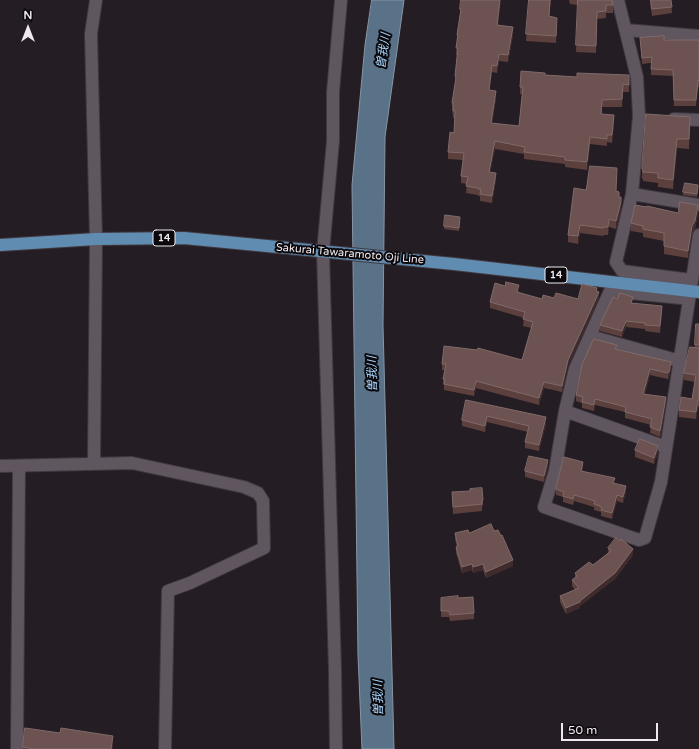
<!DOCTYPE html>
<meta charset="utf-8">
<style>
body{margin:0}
#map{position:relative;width:699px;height:749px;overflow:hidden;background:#241d24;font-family:"Varela Round",sans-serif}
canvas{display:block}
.north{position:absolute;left:8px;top:8px;width:40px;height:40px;-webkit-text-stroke:3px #0b080b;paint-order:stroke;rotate:0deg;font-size:11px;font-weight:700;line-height:16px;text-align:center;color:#efe9ef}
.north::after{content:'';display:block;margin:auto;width:14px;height:18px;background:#efe9ef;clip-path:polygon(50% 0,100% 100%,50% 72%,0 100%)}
.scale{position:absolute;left:561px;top:723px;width:97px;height:18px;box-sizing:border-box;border:2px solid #efe9ef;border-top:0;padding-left:5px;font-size:12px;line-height:14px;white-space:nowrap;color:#efe9ef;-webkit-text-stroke:3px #0b080b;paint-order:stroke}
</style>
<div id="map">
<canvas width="699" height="749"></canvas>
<div class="north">N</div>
<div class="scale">50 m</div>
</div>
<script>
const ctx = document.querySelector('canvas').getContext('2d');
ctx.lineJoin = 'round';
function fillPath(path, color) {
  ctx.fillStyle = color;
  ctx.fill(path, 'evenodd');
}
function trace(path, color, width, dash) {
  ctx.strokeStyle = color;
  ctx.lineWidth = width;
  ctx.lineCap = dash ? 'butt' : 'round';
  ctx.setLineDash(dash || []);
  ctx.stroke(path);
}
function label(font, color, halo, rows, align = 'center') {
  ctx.font = font + ' "Varela Round","Noto Sans JP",sans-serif';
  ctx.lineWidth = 4;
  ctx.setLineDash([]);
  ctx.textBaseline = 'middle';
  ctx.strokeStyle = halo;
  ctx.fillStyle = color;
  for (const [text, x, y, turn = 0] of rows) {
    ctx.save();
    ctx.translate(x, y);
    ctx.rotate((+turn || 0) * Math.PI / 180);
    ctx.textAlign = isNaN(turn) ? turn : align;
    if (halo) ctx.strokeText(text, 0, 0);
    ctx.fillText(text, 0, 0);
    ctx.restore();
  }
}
const water = new Path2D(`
 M 372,0 L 404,0 L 385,137 L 383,325 L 394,749 L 362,749 L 358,655 L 352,185 L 365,45 Z`);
const minor = new Path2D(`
 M 618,0 L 637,77 L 639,116 L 632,194 L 616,262 L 622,271 L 691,280
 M 626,30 L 699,36
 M 674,119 L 699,120
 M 632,194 L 699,205
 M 690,291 L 681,298 L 610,291 L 575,369 L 565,411 L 555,471 L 544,507 L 639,540 L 645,538 L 661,482 L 699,235
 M 590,336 L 680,361
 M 565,411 L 666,447
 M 94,463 L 96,239 L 91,34 L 96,0
 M 0,466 L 132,463 L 244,487 L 258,493 L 263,501 L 264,548 L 190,583 L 168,591 L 165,749
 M 17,749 L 19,466
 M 336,749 L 335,670 L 323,252 L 333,141 L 333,92 L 341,0`);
const major = new Path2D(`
 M 0,245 L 96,239 L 184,238 L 454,264 L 699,292`);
const wall = new Path2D(`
 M 529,0 L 551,0 L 549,17 L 557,26 L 556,43 L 526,41 Z
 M 569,0 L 612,0 L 613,5 L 613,13 L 606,13 L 606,18 L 597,19 L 596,53 L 576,52 L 578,5 L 570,4 Z
 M 650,0 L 671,0 L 672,13 L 652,16 Z
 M 500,6 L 498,25 L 513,35 L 508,62 L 499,61 L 497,73 L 492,72 L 489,90 L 496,98 L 492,123 L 519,126 L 522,94 L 520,94 L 520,87 L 545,75 L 577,77 L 629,75 L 629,92 L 623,92 L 622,107 L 602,107 L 602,114 L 614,122 L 612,143 L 607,142 L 607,146 L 590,144 L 587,170 L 565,167 L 565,164 L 524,159 L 524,154 L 495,149 L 490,172 L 496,180 L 492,203 L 480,201 L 480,196 L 478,196 L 478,195 L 466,193 L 467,184 L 461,183 L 461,176 L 463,160 L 448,159 L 448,152 L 454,133 L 455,118 L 453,118 L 452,103 L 455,84 L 455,76 L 457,55 L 456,55 L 457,35 L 460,15 L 460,9 Z
 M 640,38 L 664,40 L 699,40 L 699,87 L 698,87 L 696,106 L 674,106 L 673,76 L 651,75 L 651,63 L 642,64 Z
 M 690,127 L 689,149 L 677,148 L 673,189 L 658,187 L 658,183 L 643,181 L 643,179 L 642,179 L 642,169 Z
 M 698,188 L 697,197 L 683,195 L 683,192 Z
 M 586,190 L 616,191 L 619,197 L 621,197 L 621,210 L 616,229 L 609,227 L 608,235 L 604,235 L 603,236 L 580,233 L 578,244 L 568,242 L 568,235 Z
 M 678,213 L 698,213 L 695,229 L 692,234 L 688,258 L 664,254 L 664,241 L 643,237 L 643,233 L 631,231 L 631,223 Z
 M 460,220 L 459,231 L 444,229 L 444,226 Z
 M 519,291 L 518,293 L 542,299 L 554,298 L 578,299 L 597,292 L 599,298 L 568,366 L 562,392 L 544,388 L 539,405 L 476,388 L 474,396 L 444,390 L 444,385 L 443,385 L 443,379 L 445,370 L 442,370 L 442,364 L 522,360 L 532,328 L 523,326 L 524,318 L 490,308 L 490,302 Z
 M 617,299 L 633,303 L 662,312 L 660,333 L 645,331 L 645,329 L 626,327 L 622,337 L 600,331 L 600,325 Z
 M 699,324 L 699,407 L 698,407 L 696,419 L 679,417 L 679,410 L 692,399 L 695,382 L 684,380 L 684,373 L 695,348 L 695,345 Z
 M 617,349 L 671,368 L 669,378 L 668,379 L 650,375 L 645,394 L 666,403 L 660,437 L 650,433 L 651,425 L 625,418 L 625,412 L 595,405 L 594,411 L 582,408 L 582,403 L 576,401 L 576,395 Z
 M 466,400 L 546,424 L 539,451 L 525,448 L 525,442 L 528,432 L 487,422 L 485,432 L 462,426 L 462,420 Z
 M 635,450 L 658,452 L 654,464 L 635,457 Z
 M 548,466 L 544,482 L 525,477 L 525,471 Z
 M 583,468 L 582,471 L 615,483 L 626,492 L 623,503 L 617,501 L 612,519 L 601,516 L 601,512 L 594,510 L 594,507 L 574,501 L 573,505 L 563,502 L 563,497 L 556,495 L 556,489 Z
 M 452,492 L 483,500 L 483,506 L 482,506 L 482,511 L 453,514 Z
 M 494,531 L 513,566 L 486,578 L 483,570 L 473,573 L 472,570 L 462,573 L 456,553 L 456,547 L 457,547 L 455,539 L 455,533 Z
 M 608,548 L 633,555 L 615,579 L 580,606 L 580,608 L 566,614 L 560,602 L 560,596 L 575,590 L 572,586 L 572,580 L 575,578 L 575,573 L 593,565 L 608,553 Z
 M 441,598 L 458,598 L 474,613 L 474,619 L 450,621 L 449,617 L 441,617 Z
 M 25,728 L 113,746 L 113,749 L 23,749 Z`);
const shadedWall = new Path2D(`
 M 500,0 L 500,6 L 497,32 L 497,25 Z
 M 557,18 L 557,26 L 556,43 L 556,36 Z
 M 513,27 L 513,35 L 508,62 L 508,55 Z
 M 499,54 L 499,61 L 497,73 L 497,66 Z
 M 492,65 L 492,72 L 489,97 L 489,90 Z
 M 496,91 L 496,98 L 491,130 L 491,123 Z
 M 614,115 L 614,122 L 612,143 L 612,135 Z
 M 690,117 L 690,127 L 689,149 L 689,139 Z
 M 590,137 L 590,144 L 587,170 L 587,162 Z
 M 677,139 L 677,148 L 673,189 L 673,180 Z
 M 495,141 L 495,149 L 489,179 L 489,172 Z
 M 496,173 L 496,180 L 492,203 L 492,196 Z
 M 621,202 L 621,210 L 616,229 L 616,221 Z
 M 698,205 L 698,213 L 695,229 L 692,234 L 688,258 L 688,251 L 692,226 Z
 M 609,219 L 609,227 L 608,235 L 608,227 Z
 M 580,225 L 580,233 L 578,244 L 578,236 Z
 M 597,288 L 597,294 L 599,292 L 599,298 L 568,366 L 562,392 L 562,386 L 568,360 Z
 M 662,306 L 662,312 L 660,333 L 660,326 Z
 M 626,321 L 626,327 L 622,337 L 622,331 Z
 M 671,362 L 671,368 L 669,378 L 668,379 L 668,373 Z
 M 650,369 L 650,375 L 643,400 L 643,394 Z
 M 476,381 L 476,388 L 474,396 L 474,390 Z
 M 544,382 L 544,388 L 539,405 L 539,398 Z
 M 666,397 L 666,403 L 660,437 L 660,431 Z
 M 595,399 L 595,405 L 594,411 L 594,405 Z
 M 698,400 L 698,407 L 696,419 L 696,412 Z
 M 487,416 L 487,422 L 485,432 L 485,426 Z
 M 546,417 L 546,424 L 539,451 L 539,445 Z
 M 658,446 L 658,452 L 654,464 L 654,458 Z
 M 548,460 L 548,466 L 544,482 L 544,476 Z
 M 583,462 L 583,468 L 581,477 L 581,471 Z
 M 626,486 L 626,492 L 623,503 L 623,497 Z
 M 617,495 L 617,501 L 612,519 L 612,513 Z
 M 633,549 L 633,555 L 615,579 L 580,606 L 580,608 L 566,614 L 566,608 L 580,601 Z
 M 513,560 L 513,566 L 486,578 L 486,572 Z
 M 472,564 L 472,570 L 462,573 L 462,567 Z
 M 483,564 L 483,570 L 473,573 L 473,567 Z
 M 113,736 L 113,749 L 111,749 Z`);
const building = new Path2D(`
 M 461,0 L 500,0 L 497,25 L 513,27 L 508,55 L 499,54 L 497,66 L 492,65 L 489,90 L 496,91 L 491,123 L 519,126 L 523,87 L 520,87 L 521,71 L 545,73 L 545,75 L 577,77 L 577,73 L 629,75 L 629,85 L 623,84 L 622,99 L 602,100 L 601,114 L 614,115 L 612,135 L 607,135 L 607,139 L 590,137 L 587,162 L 565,160 L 565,157 L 524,152 L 525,147 L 495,141 L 489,172 L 496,173 L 492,196 L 480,194 L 481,189 L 478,189 L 478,188 L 466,186 L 468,177 L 461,176 L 464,153 L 448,152 L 450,132 L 454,133 L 455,111 L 453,111 L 453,103 L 452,103 L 456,77 L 455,76 L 458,48 L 456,48 L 458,35 L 457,35 L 461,9 L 460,9 Z
 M 529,0 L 550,0 L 549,16 L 557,18 L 556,36 L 526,34 Z
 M 578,0 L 612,0 L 613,5 L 606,5 L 606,11 L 597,12 L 596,46 L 576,45 Z
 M 651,0 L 671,0 L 672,7 L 652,9 Z
 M 664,36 L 664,40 L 699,40 L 699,81 L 698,80 L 696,100 L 674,100 L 673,70 L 651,69 L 652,57 L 642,58 L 640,38 Z
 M 646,114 L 690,117 L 689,139 L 677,139 L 673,180 L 658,178 L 658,173 L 643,172 L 643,170 L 642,169 Z
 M 590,166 L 617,168 L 616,191 L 619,192 L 619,197 L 621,197 L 621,202 L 616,221 L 609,219 L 608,227 L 604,227 L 603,228 L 580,225 L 578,236 L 568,235 L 574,188 L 586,190 Z
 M 685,183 L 698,185 L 697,194 L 683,192 Z
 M 680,202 L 698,205 L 695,221 L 692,226 L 688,251 L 664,246 L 664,233 L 643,229 L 643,226 L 631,223 L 635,205 L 647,207 L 647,206 L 678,213 Z
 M 445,215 L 460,217 L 459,228 L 444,226 Z
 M 506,282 L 519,285 L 517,292 L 542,299 L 543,295 L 554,298 L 556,293 L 578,299 L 582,284 L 597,288 L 596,291 L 599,292 L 568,360 L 562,386 L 544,382 L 539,398 L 476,381 L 474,390 L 444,384 L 445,379 L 443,379 L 446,364 L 442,364 L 444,346 L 477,350 L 478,348 L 522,360 L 533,322 L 523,319 L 525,312 L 490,302 L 495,283 L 505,286 Z
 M 620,293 L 633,297 L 631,303 L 662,306 L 660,326 L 645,325 L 645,323 L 626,321 L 622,331 L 600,325 L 613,297 L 617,299 Z
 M 696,324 L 699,324 L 699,345 L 695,345 Z
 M 594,339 L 617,345 L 615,349 L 671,362 L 669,372 L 668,373 L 650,369 L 643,394 L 666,397 L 660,431 L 650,427 L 652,419 L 625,412 L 626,407 L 595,399 L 594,405 L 582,402 L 583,397 L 576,395 L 582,365 Z
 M 690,347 L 699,348 L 699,400 L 698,400 L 696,412 L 679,410 L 681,397 L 692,399 L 696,375 L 684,373 Z
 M 466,400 L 546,417 L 539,445 L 525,442 L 529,426 L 487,416 L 485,426 L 462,420 Z
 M 640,439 L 658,446 L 654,458 L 635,450 Z
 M 529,456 L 548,460 L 544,476 L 525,471 Z
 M 564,457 L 583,462 L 581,471 L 615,478 L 613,483 L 626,486 L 623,497 L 617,495 L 612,513 L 601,510 L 602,507 L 594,504 L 595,501 L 574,495 L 573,499 L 563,496 L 564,492 L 556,489 Z
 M 482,488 L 483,500 L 482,500 L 482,504 L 453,507 L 452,492 L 470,491 L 470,489 Z
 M 491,524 L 494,531 L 498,530 L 501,536 L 502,535 L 513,560 L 486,572 L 483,564 L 473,567 L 472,564 L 462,567 L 456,547 L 458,546 L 455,533 L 468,530 L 469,533 Z
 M 616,538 L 620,541 L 621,539 L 633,549 L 615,573 L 580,601 L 580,602 L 566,608 L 560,596 L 579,588 L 572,580 L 577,576 L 575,573 L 589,562 L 593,565 L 611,551 L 608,548 Z
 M 458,596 L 458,598 L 473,597 L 474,613 L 450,615 L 449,611 L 441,611 L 441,598 Z
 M 25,728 L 60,733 L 61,728 L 113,736 L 111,749 L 34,749 L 23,747 Z`);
const shields = [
 [164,238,22],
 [556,275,22]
];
const shieldNames = [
 ["14",164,238],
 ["14",556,275]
];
const streetNames = [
 ["Sakurai Tawaramoto Oji Line",350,254,5]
];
const waterNames = [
 ["曽我川",384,51,-82],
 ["曽我川",373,374,-91],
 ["曽我川",379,698,-91]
];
fillPath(water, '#5a7287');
trace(water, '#8796a6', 1);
trace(minor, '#40393f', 14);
trace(major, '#40393f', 14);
trace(minor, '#60565f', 12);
trace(major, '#618cb2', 12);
fillPath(wall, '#5c403e');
fillPath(shadedWall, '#3f2a2c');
fillPath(building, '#6c5251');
trace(building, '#806a6a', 1);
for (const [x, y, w] of shields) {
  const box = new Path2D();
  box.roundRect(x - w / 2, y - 8, w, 16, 3);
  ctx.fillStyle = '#0b080b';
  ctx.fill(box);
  trace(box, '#efe9ef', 1);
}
label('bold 10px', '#efe9ef', null, shieldNames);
label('11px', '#efe9ef', '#0b080b', streetNames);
label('italic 12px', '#a5d3fb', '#0b080b', waterNames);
</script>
